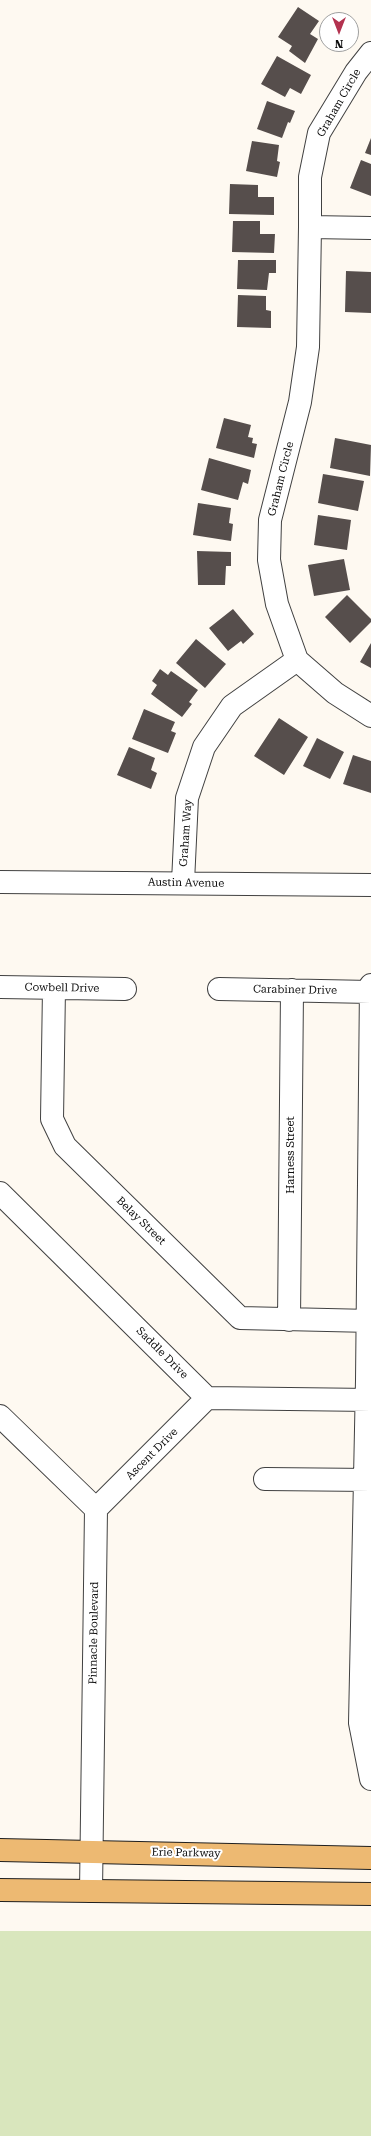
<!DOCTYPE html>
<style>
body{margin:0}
#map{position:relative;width:371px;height:2136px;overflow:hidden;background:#fef9f1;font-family:"Roboto Serif",serif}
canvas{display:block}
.north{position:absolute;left:319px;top:12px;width:40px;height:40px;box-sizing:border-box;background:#fff;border:1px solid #9f9f9f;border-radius:50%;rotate:180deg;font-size:11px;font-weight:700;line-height:16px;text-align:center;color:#0e0e0e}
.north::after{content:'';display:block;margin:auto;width:14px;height:18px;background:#b3324f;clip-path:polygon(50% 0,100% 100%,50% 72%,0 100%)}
</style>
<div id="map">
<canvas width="371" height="2136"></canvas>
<div class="north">N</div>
</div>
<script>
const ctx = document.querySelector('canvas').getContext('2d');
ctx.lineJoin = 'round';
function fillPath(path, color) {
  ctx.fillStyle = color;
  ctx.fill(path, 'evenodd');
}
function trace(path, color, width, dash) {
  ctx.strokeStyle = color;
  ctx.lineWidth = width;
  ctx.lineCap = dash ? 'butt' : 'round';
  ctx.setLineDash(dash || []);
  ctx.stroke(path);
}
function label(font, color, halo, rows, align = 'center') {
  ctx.font = font + ' "Roboto Serif",serif';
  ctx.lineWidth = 4;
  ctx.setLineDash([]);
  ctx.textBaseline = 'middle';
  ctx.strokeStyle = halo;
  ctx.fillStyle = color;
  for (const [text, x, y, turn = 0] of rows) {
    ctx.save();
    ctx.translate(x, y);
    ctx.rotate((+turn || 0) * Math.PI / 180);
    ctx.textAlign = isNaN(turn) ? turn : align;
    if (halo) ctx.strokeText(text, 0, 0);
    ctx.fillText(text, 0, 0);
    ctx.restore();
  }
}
const green = new Path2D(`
 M 0,1931 L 371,1931 L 371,2136 L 0,2136 Z`);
const building = new Path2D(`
 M 298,7 L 319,21 L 310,34 L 318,39 L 305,63 L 289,51 L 292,46 L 278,37 Z
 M 277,56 L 311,75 L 301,94 L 290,88 L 285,97 L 261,84 Z
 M 267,101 L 295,111 L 290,123 L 288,122 L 282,138 L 257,129 Z
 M 371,138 L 371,155 L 365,153 Z
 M 252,141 L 279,145 L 277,161 L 280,162 L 277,177 L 246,171 Z
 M 361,160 L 371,164 L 371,196 L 350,188 Z
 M 230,184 L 258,185 L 258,197 L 274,197 L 274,215 L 229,214 Z
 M 233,221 L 260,221 L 260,234 L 275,234 L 274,253 L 232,252 Z
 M 238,260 L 276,260 L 276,273 L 269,273 L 267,290 L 237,289 Z
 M 346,271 L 371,272 L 371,313 L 345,312 Z
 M 238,295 L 266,296 L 266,310 L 271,311 L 271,328 L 237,327 Z
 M 224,418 L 251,425 L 248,437 L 253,438 L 252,443 L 257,444 L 254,458 L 216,448 Z
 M 335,438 L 371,445 L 370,476 L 330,468 Z
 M 209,458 L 251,470 L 248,484 L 243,482 L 238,500 L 201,490 Z
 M 323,474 L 364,481 L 358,511 L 318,503 Z
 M 198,503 L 231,508 L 229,523 L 233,524 L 231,541 L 193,535 Z
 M 318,515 L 351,520 L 347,550 L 314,545 Z
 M 197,551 L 231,552 L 231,566 L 226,566 L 225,585 L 198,585 Z
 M 344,559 L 350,590 L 314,596 L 308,565 Z
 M 347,595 L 371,619 L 371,622 L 350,643 L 325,617 Z
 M 233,609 L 254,634 L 243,644 L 241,641 L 228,651 L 209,628 Z
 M 196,639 L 226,664 L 205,688 L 176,663 Z
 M 371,643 L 371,668 L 360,662 Z
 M 160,669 L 168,675 L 171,671 L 198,690 L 189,702 L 192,704 L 182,717 L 151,694 L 157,685 L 152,681 Z
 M 144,709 L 175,722 L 171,731 L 176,733 L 168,753 L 132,739 Z
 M 279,718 L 308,737 L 284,775 L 254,756 Z
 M 317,738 L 344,752 L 330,779 L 303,766 Z
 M 129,747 L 155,758 L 151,770 L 157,773 L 151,789 L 117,775 Z
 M 353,755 L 371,761 L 371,793 L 343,784 Z`);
const minor = new Path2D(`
 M 310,227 L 310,177 L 319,133 L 356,72 L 371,53
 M 371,228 L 310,227 L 308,347 L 300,402 L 270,520 L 269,560 L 277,604 L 297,660 L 335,693 L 371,716
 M 0,882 L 371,885
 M 183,882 L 187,798 L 204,747 L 232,706 L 297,660
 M 371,985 L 367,1380 L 360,1723 L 371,1779
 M 0,987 L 125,989
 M 54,988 L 52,1119 L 65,1146 L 240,1318 L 371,1321
 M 219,989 L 371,992
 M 0,1193 L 207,1398 L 371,1400
 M 289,1320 L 292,990
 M 0,1416 L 96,1509 L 91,1891
 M 265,1479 L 371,1480
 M 96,1509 L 207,1398`);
const major = new Path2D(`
 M 0,1850 L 371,1858
 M 0,1890 L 371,1894`);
const streetNames = [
 ["Graham Circle",339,103,-60],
 ["Graham Circle",281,479,-76],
 ["Graham Way",186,833,-86],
 ["Austin Avenue",186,883,1],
 ["Cowbell Drive",62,988,1],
 ["Carabiner Drive",295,990,1],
 ["Harness Street",291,1155,-90],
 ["Belay Street",141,1221,44],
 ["Saddle Drive",162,1353,45],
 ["Ascent Drive",152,1454,-45],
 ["Pinnacle Boulevard",94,1633,-89],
 ["Erie Parkway",186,1853,1]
];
fillPath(green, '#d9e6bd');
fillPath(building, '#564e4c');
trace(minor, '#414141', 24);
trace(major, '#1f1f1f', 24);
trace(minor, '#fff', 22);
trace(major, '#edb972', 22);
label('11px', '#0e0e0e', '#fff', streetNames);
</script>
